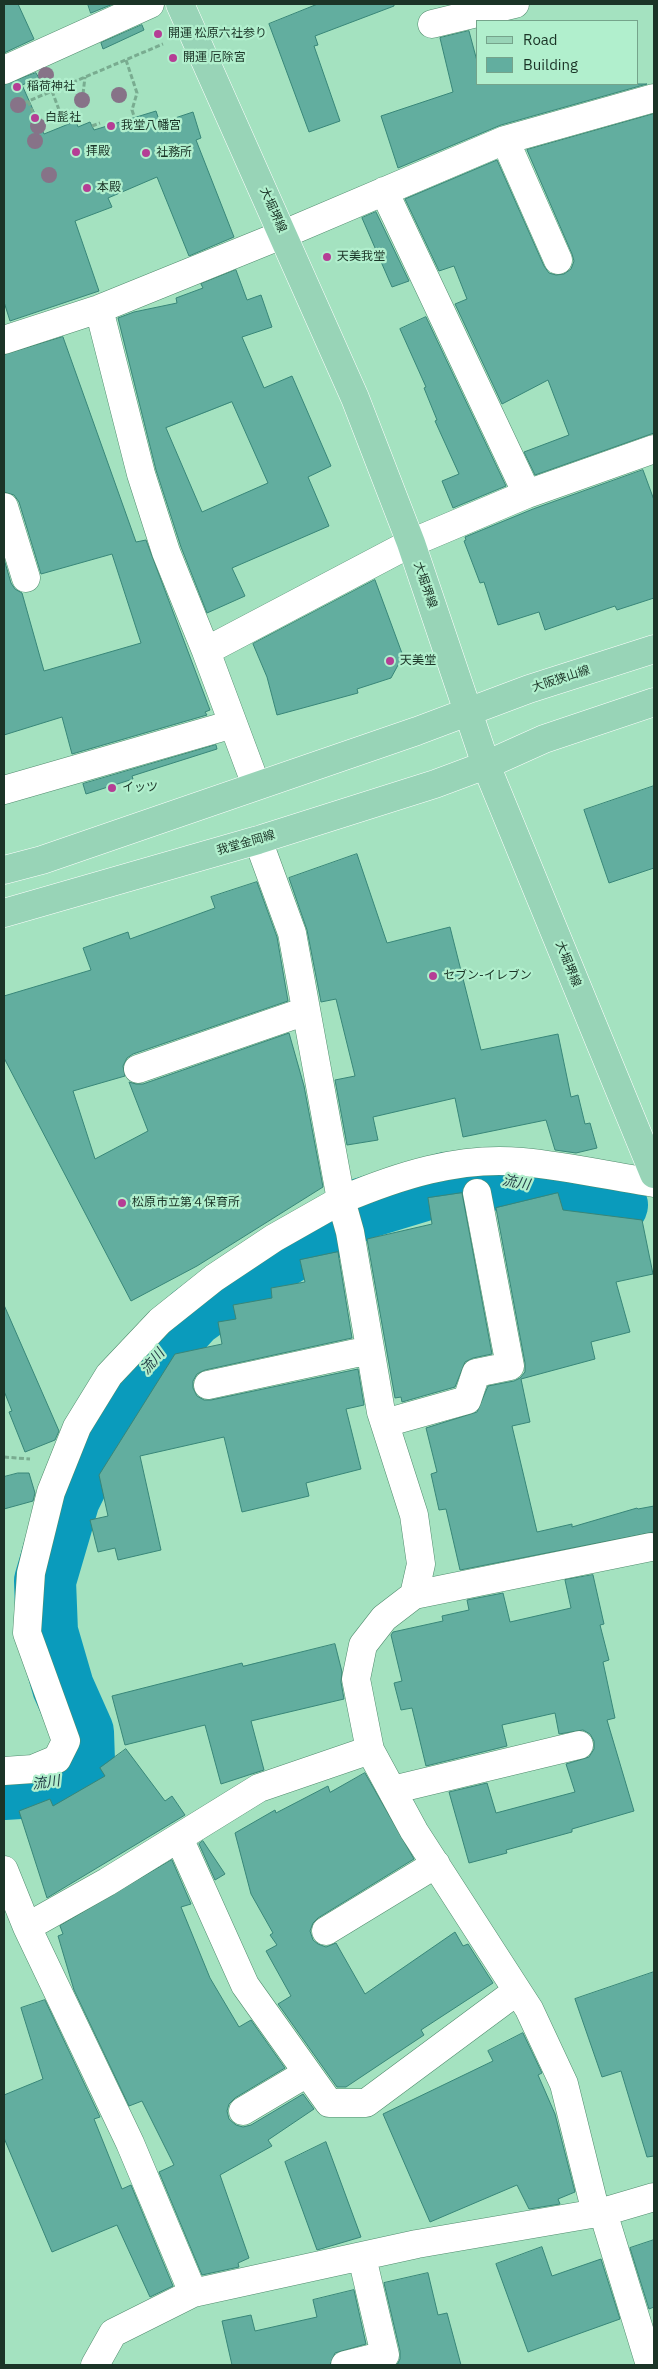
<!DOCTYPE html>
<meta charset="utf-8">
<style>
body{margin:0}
#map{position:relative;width:658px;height:2369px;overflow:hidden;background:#a4e2c0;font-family:"IBM Plex Sans",sans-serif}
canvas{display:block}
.frame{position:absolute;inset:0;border:5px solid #1b3427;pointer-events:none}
.legend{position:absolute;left:476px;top:20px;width:162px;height:65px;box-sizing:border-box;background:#b1efcd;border:1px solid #75a48b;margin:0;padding:6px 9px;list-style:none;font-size:15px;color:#1b3427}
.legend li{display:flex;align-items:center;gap:10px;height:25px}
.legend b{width:25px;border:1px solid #75a48b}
</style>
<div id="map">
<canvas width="658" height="2369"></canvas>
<div class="frame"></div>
<ul class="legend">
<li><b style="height:6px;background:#98d4b7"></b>Road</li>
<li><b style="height:14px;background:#62ae9f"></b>Building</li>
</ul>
</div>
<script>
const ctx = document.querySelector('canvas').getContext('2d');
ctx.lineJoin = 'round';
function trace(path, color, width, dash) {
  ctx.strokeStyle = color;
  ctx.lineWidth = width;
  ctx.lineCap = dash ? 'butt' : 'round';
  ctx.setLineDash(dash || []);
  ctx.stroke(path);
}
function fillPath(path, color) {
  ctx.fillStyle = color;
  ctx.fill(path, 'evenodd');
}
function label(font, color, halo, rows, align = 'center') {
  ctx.font = font + ' "IBM Plex Sans","Noto Sans JP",sans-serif';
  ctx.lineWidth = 4.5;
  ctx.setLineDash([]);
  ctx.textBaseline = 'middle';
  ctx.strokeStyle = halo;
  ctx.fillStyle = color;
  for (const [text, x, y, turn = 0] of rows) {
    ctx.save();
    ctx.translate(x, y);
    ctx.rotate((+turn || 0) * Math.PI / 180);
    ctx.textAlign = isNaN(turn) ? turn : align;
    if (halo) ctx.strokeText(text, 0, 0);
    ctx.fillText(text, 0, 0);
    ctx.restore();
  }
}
const river = new Path2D(`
 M 4,1789 L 36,1787 L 66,1782 L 84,1761 L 83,1732 L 63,1687 L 47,1632 L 45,1581 L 69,1499 L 111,1414 L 154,1359 L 193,1316 L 236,1285 L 358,1210 L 447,1183 L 502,1179 L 617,1205`);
const building = new Path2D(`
 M 4,4 L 18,4 L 34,39 L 4,53 Z
 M 88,4 L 113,4 L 91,13 Z
 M 318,4 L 394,4 L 394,6 L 315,36 L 318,45 L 314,46 L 340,121 L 309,132 L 269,24 Z
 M 142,25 L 144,30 L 103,49 L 101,43 Z
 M 469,31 L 477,61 L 477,84 L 647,84 L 501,125 L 398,168 L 381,116 L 453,92 L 440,38 Z
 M 36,73 L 39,78 L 22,85 L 44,134 L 76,121 L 78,127 L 90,122 L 94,130 L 156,111 L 160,123 L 193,112 L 201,138 L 196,140 L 234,237 L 189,256 L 157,177 L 108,198 L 112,207 L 75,221 L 99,291 L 10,321 L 4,302 L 4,85 Z
 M 654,114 L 654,433 L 535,475 L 524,452 L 569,435 L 548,380 L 502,404 L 455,304 L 467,299 L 454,266 L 439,271 L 405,199 L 497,160 L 544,266 L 549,273 L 556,275 L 564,274 L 571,269 L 574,261 L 572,254 L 527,150 Z
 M 376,212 L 409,281 L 392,287 L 362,218 Z
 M 236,270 L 247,300 L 261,295 L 272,327 L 242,337 L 264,388 L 292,376 L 331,466 L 308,477 L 329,526 L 232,568 L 245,596 L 207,613 L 181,547 L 156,470 L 118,318 L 134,312 L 177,303 L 176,298 L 203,288 L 201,284 ZM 232,402 L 268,483 L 202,512 L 166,428 Z
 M 426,317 L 506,486 L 453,508 L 442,481 L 459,474 L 435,421 L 437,420 L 424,388 L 426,387 L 400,329 Z
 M 63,337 L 136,542 L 146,540 L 210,710 L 205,712 L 207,715 L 72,754 L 62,717 L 4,735 L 4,559 L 11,583 L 15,589 L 22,593 L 44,671 L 141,643 L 112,554 L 41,574 L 19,502 L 14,495 L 4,492 L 4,355 Z
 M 643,470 L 654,500 L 654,598 L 617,610 L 615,606 L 545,630 L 539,612 L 498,625 L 484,582 L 480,583 L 464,541 L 466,540 L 465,537 L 533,509 Z
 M 375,580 L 403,656 L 391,678 L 357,689 L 358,693 L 277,715 L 267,677 L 253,644 Z
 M 216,745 L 217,749 L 132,776 L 133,779 L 86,794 L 83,784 Z
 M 654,786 L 654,868 L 609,883 L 584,810 Z
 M 357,854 L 387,943 L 450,927 L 481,1050 L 558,1034 L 571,1097 L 578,1095 L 585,1124 L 590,1123 L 597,1148 L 576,1153 L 555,1150 L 546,1120 L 463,1137 L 455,1098 L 373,1117 L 378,1140 L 347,1145 L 335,1080 L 355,1076 L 336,999 L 321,1002 L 307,930 L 289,878 Z
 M 257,882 L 277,937 L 288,1001 L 133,1054 L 127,1058 L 123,1066 L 125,1076 L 73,1091 L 95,1159 L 148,1131 L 129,1082 L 136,1084 L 143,1084 L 289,1033 L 304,1086 L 323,1187 L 197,1266 L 131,1301 L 4,1058 L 4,996 L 91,970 L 83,948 L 128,932 L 130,939 L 215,908 L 211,897 Z
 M 462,1193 L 492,1354 L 473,1358 L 465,1362 L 455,1387 L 402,1402 L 401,1397 L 395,1398 L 367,1239 L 432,1224 L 428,1198 Z
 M 558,1193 L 563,1210 L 642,1220 L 653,1274 L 616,1282 L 630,1332 L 591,1342 L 595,1359 L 521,1379 L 530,1422 L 512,1426 L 537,1532 L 572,1524 L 572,1527 L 637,1508 L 638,1509 L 654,1506 L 654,1532 L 460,1570 L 446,1509 L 439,1510 L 431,1474 L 437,1472 L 426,1428 L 477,1412 L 488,1386 L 514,1381 L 520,1378 L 525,1372 L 525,1363 L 496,1208 Z
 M 338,1252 L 352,1338 L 205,1370 L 197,1374 L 193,1381 L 193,1388 L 197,1396 L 204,1400 L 211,1400 L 358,1369 L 364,1405 L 346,1409 L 361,1469 L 306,1483 L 309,1496 L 242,1512 L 224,1437 L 140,1456 L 161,1550 L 118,1560 L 115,1548 L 98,1552 L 90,1520 L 108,1516 L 99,1475 L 175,1354 L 222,1344 L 218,1322 L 236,1319 L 233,1305 L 272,1298 L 271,1288 L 305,1282 L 300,1260 Z
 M 4,1305 L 59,1431 L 55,1440 L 25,1452 L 9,1412 L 12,1411 L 4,1391 Z
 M 18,1473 L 29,1473 L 35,1493 L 33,1501 L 4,1509 L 4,1477 Z
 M 593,1575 L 604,1624 L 600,1625 L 609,1660 L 603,1662 L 615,1718 L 607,1720 L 634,1811 L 572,1829 L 572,1832 L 506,1850 L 507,1853 L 469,1863 L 449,1792 L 487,1783 L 496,1813 L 575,1792 L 566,1764 L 589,1757 L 594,1749 L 594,1741 L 590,1734 L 583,1730 L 559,1734 L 555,1713 L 502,1725 L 507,1746 L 426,1766 L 412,1708 L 401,1710 L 394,1683 L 402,1681 L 391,1635 L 393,1632 L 443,1621 L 442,1616 L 469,1610 L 467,1600 L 503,1593 L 510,1622 L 571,1608 L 565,1580 Z
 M 335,1644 L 342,1672 L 341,1682 L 344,1699 L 251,1721 L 264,1770 L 221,1784 L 205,1725 L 125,1745 L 112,1696 L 242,1663 L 243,1666 Z
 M 126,1749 L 165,1801 L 172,1796 L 185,1815 L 47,1898 L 19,1811 L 50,1799 L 53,1806 L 105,1776 L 100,1768 Z
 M 365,1773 L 414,1859 L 318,1918 L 313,1923 L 310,1931 L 313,1940 L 318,1944 L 326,1947 L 336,1943 L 365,1994 L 455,1932 L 463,1946 L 468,1944 L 493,1983 L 421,2030 L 424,2035 L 346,2087 L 337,2087 L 278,2004 L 291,1996 L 266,1951 L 277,1945 L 270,1935 L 273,1933 L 251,1894 L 235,1833 L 275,1810 L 276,1813 L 328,1786 L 330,1792 Z
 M 203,1841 L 225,1874 L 215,1880 L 199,1844 Z
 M 172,1860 L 191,1904 L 181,1907 L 210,1978 L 239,2027 L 251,2020 L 285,2068 L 235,2098 L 229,2104 L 227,2111 L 229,2119 L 236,2125 L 243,2127 L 251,2125 L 303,2094 L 314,2109 L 268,2140 L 272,2146 L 220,2175 L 249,2258 L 238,2263 L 239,2267 L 202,2275 L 159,2172 L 174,2165 L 142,2101 L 129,2106 L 74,1990 L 58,1936 L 63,1934 L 60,1926 Z
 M 654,1972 L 654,2156 L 647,2157 L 621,2071 L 602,2077 L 575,1999 Z
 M 45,2000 L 100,2117 L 94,2119 L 122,2189 L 131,2185 L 173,2286 L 150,2297 L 117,2225 L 52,2252 L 4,2138 L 4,2095 L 43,2079 L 21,2008 Z
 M 523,2033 L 542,2073 L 538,2075 L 555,2114 L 575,2192 L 558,2199 L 560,2204 L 529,2209 L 517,2185 L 430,2222 L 383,2114 L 493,2061 L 488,2051 Z
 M 326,2142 L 361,2237 L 317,2250 L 285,2162 Z
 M 654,2240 L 654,2307 L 649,2309 L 630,2248 Z
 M 542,2247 L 552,2276 L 601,2259 L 620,2319 L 528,2352 L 496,2264 Z
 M 428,2273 L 438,2315 L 447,2313 L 461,2365 L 397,2365 L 400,2359 L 400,2351 L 384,2283 Z
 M 354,2290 L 366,2344 L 335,2353 L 330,2365 L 232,2365 L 222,2321 L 251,2315 L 255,2331 L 317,2317 L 313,2300 Z`);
const path = new Path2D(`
 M 126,60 L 137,93 L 132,110 L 134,116
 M 52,91 L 65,126
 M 83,94 L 85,77
 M 21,96 L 24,103 L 163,44
 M 28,101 L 34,115
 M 92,126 L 100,123
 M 4,1457 L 30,1459`);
const minor = new Path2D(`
 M 432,24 L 515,4
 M 4,70 L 150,4
 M 505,140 L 558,260
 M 384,191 L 527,494
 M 99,309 L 141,474 L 166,552 L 206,651 L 256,785
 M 4,340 L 99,309 L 284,234 L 505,140 L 654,98
 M 4,507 L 26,578
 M 206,651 L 411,543 L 527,494 L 654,449
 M 4,790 L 233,724
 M 258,840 L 292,933 L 341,1200 C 398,1176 459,1156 522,1162 C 566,1166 610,1176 654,1183
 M 138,1069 L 306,1011
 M 208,1385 L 370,1350
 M 385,1423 L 467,1400 L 476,1373 L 510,1366 L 477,1193
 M 414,1595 L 651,1547
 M 4,1771 L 33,1769 L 57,1759 L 66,1741 L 27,1633 L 31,1573 L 51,1492 L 77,1427 L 109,1375 L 160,1321 L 214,1278 L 274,1238 L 341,1200 L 350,1232 L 381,1412 L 414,1515 L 421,1564 L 414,1595 L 384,1618 L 363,1645 L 356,1679 L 370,1750 L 414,1831 L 529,2009 L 564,2084 L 596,2213
 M 392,1790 L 579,1745
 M 179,1838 L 245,1985 L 329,2103 L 366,2103 L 517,1991
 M 4,1870 L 27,1927 L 107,1882 L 259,1788 L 370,1750
 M 27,1927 L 130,2143 L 193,2293
 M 326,1931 L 436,1864
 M 243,2111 L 307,2073
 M 603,2212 L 650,2365
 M 95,2365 L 113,2333 L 193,2293 L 417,2244 L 603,2212 L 654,2197
 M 345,2365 L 385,2355 L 362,2257`);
const major = new Path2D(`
 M 180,4 L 355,398 L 411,543 L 486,765 L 654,1174
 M 4,870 L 42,860 L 417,731 L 529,689 L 654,649
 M 4,913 L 258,840 L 435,784 L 486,765 L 544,739 L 654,702`);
const trees = [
 [46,75],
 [119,95],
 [82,100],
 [18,105],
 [38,126],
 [35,141],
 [49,175]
];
const markers = [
 [158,34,5,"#b53e95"],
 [173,58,5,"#b53e95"],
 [17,87,5,"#b53e95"],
 [35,118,5,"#b53e95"],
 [111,126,5,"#b53e95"],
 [76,152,5,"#b53e95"],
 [146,153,5,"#b53e95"],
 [87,188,5,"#b53e95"],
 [327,257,5,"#b53e95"],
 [390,661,5,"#b53e95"],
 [112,788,5,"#b53e95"],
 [433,976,5,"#b53e95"],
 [122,1203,5,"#b53e95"]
];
const poiNames = [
 ["開運 松原六社参り",168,34],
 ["開運 厄除宮",183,58],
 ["稲荷神社",27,87],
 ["白髭社",45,118],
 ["我堂八幡宮",121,126],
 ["拝殿",86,152],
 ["社務所",156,153],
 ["本殿",97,188],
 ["天美我堂",337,257],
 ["天美堂",400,661],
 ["イッツ",122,788],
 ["セブン-イレブン",443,976],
 ["松原市立第４保育所",132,1203]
];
const streetNames = [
 ["大堀堺線",273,210,66],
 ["大堀堺線",425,585,71],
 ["大阪狭山線",561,679,-18],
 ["我堂金岡線",246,843,-16],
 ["大堀堺線",568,964,68]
];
const waterNames = [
 ["流川",516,1183,10],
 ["流川",153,1362,-50],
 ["流川",46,1783,-8]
];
trace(river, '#0a9bbc', 62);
fillPath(building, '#62ae9f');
trace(building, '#388678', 1);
trace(minor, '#508c6d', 29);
trace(major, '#fff', 29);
trace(path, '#79ac90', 3, [5, 2.5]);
trace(minor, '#fff', 28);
trace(major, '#98d4b7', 28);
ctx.fillStyle = '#877388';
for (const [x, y] of trees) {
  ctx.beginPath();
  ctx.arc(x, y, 8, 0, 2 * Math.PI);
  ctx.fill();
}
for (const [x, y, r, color] of markers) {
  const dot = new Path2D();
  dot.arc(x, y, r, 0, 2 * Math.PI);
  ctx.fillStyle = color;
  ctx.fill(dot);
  trace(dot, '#b1efcd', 2);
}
label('12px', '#1b3427', '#b1efcd', poiNames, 'left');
label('12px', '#1b3427', '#b1efcd', streetNames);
label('italic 14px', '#253f48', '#b1efcd', waterNames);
</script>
